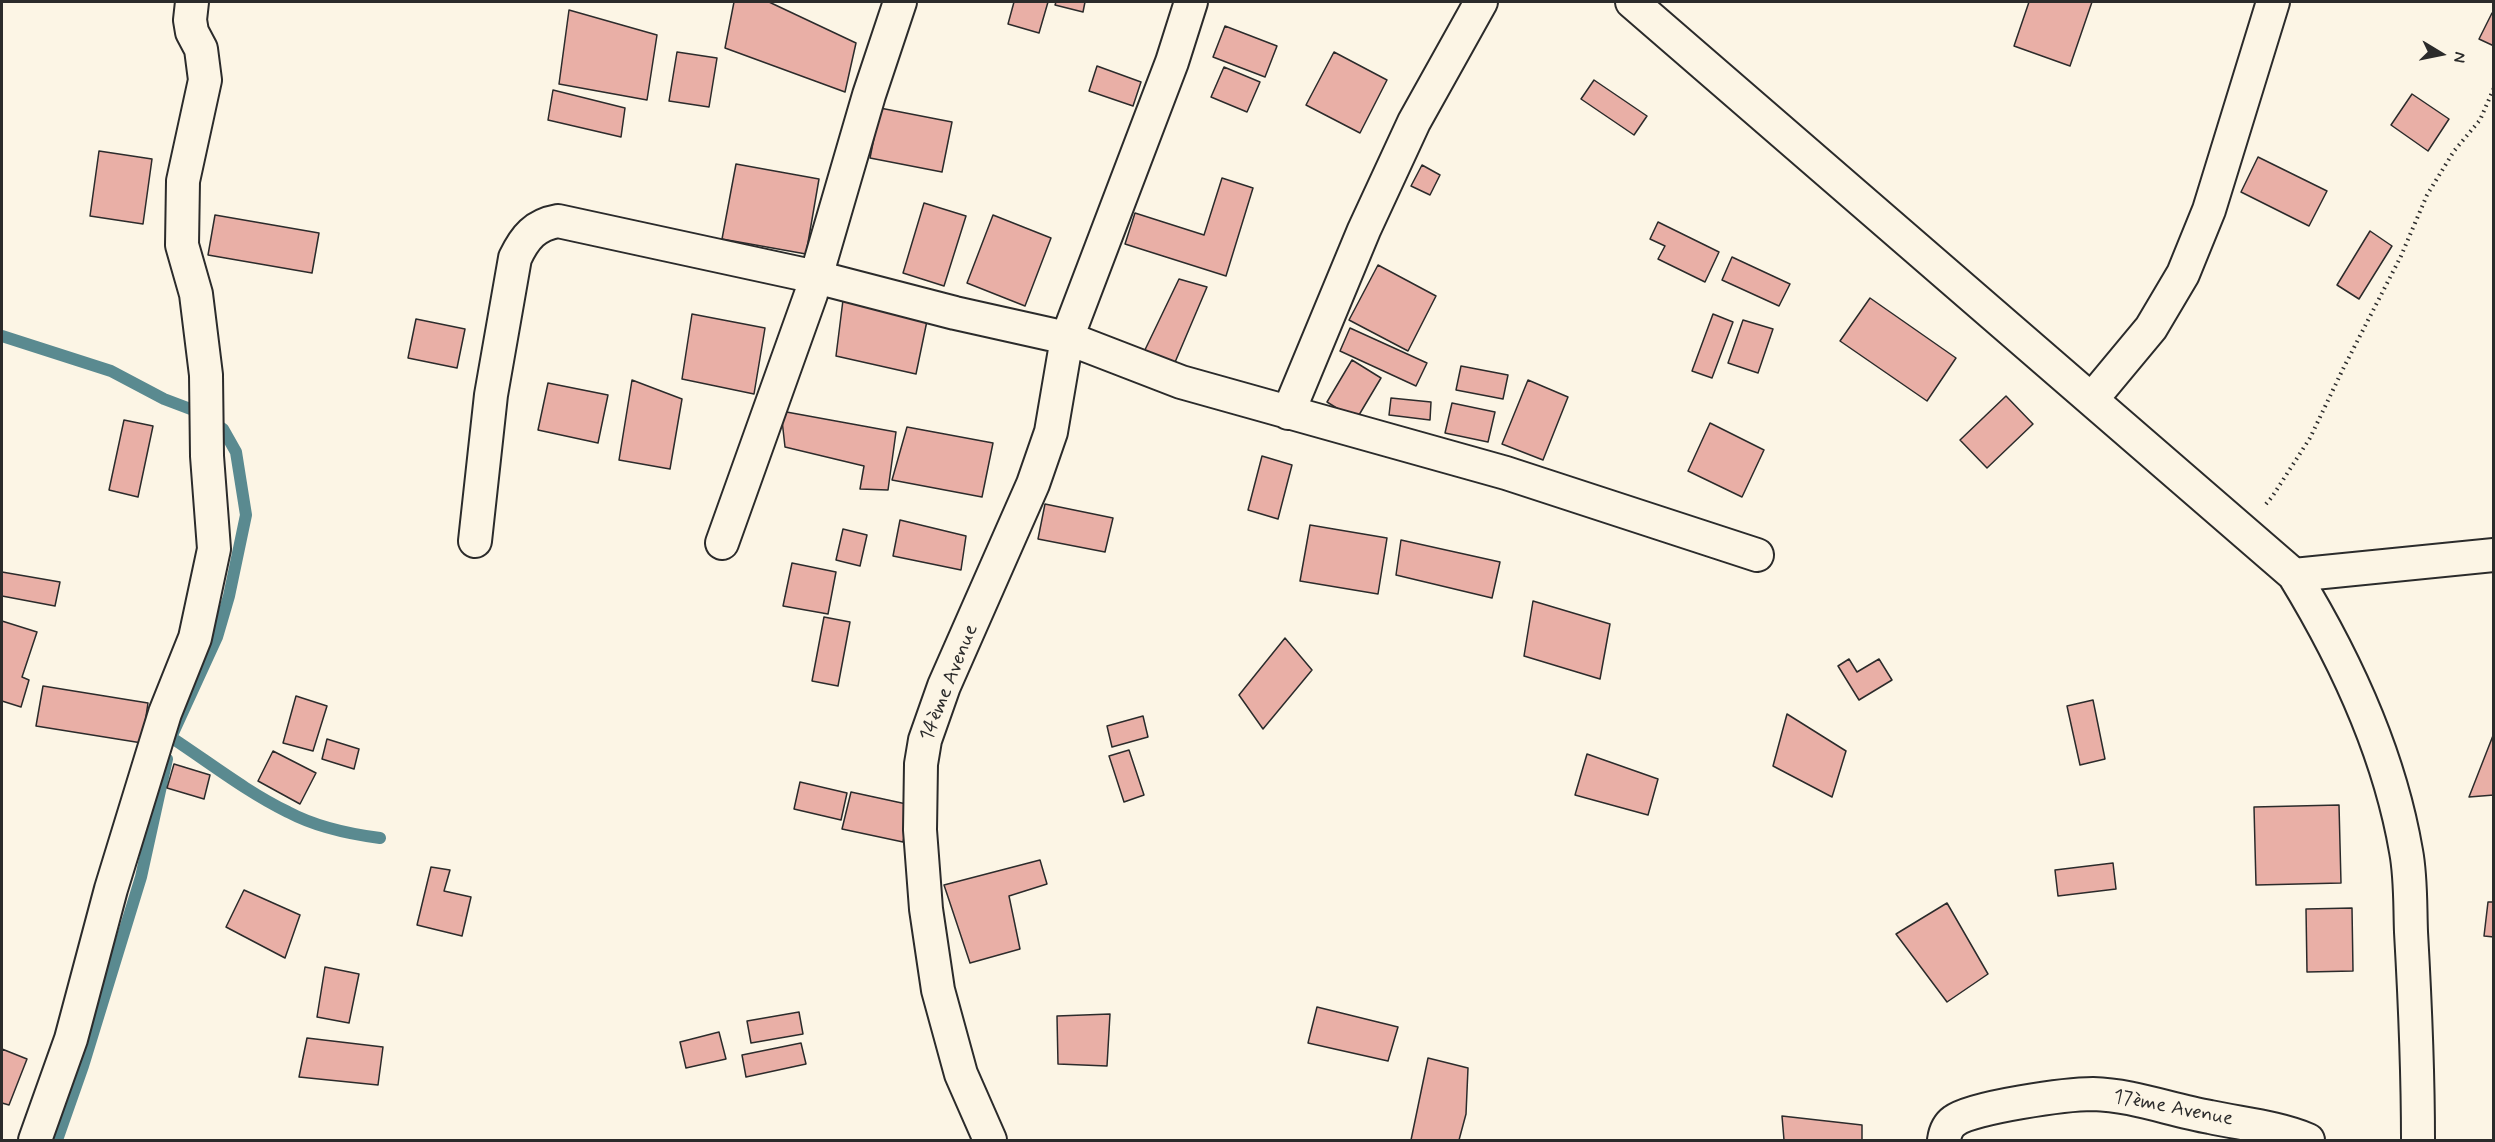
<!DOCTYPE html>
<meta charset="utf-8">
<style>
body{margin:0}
#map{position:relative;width:2495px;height:1142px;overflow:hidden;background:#fcf5e5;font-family:Mynerve,sans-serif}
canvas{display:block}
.frame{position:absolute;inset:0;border:3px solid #2b2b2b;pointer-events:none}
.north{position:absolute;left:2411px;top:24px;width:60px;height:60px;-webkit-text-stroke:4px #fcf5e5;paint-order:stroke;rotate:100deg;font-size:16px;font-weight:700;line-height:24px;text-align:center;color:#2b2b2b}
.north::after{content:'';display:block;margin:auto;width:21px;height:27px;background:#2b2b2b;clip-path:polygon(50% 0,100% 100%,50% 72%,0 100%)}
</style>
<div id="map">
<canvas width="2495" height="1142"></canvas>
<div class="frame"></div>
<div class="north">N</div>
</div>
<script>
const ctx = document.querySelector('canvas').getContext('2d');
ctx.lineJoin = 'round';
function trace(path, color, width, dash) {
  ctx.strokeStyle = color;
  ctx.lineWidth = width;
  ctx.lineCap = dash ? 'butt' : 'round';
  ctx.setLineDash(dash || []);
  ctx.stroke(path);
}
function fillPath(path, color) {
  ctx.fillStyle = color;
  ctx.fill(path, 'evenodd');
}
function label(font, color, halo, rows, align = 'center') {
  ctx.font = font + ' Mynerve,sans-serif';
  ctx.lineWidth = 5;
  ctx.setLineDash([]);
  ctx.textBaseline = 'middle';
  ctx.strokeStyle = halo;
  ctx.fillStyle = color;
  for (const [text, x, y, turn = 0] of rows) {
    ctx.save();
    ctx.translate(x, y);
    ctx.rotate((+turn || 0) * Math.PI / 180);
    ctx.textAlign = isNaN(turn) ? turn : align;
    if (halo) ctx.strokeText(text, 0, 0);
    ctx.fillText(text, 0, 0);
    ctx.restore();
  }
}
const stream = new Path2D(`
 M 2,336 L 111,371 L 164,399 L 201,413 L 223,429 L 236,452 L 246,515 L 229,596 L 217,637 L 173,733
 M 172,738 C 210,763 247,792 288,812 C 316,827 349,834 380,838
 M 57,1140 L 83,1066 L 141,877 L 167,759`);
const building = new Path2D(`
 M 734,2 L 769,2 L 856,43 L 845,92 L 725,48 Z
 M 1014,2 L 1048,2 L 1039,33 L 1008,24 Z
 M 1056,2 L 1085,2 L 1083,12 L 1055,5 Z
 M 2029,2 L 2092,2 L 2070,66 L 2014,46 Z
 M 569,10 L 657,35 L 647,100 L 559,84 Z
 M 2492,13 L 2494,14 L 2494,46 L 2479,39 Z
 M 1225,26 L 1277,46 L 1265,77 L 1213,57 Z
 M 677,52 L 717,58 L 709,107 L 669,101 Z
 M 1334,52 L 1387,80 L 1360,133 L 1306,105 Z
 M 1097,66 L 1141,82 L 1133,106 L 1089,91 Z
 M 1224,67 L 1260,82 L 1247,112 L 1211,97 Z
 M 1594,80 L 1647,116 L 1634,135 L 1581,99 Z
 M 553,90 L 625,108 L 621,137 L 548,120 Z
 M 2412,94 L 2449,119 L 2428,151 L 2391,125 Z
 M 880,108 L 952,122 L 942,172 L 870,158 Z
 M 99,151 L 152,159 L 143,224 L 90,216 Z
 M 2258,157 L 2327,191 L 2309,226 L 2241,192 Z
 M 736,164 L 819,179 L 806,254 L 722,239 Z
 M 1422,165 L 1440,175 L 1430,195 L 1411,186 Z
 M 1222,178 L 1253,188 L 1226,276 L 1125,244 L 1135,213 L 1204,235 Z
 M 924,203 L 966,216 L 944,286 L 903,273 Z
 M 215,215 L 319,233 L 312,273 L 208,255 Z
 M 993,215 L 1051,238 L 1025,306 L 967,283 Z
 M 1658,222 L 1719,252 L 1705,282 L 1658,259 L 1665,246 L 1650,239 Z
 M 2370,231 L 2392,246 L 2359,299 L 2337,285 Z
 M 1732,257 L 1790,284 L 1779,306 L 1722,280 Z
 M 1378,265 L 1436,296 L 1408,351 L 1349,320 Z
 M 1179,279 L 1207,287 L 1173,367 L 1142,356 Z
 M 1870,298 L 1956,358 L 1927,401 L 1840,341 Z
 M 843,300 L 928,316 L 916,374 L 836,356 Z
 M 692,314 L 765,328 L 754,394 L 682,379 Z
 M 1713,314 L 1733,322 L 1712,378 L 1692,371 Z
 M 416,319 L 465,329 L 457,368 L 408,358 Z
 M 1743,320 L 1773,329 L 1758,373 L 1728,363 Z
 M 1350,328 L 1427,363 L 1416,386 L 1340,351 Z
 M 1352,360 L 1381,378 L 1356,420 L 1327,402 Z
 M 1461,366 L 1508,375 L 1503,399 L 1456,390 Z
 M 632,380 L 682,399 L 670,469 L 619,460 Z
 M 1528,380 L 1568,397 L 1543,460 L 1502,444 Z
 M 548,383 L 608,395 L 598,443 L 538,430 Z
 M 2006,396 L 2033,424 L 1987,468 L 1960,440 Z
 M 1391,398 L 1431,402 L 1430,420 L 1389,415 Z
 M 1452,403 L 1495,412 L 1488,442 L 1445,433 Z
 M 781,411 L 896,432 L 888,490 L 860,489 L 864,466 L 785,447 Z
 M 124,420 L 153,426 L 138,497 L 109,490 Z
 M 1710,423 L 1764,450 L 1742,497 L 1688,471 Z
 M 907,427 L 993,443 L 982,497 L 892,480 Z
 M 1262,456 L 1292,465 L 1278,519 L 1248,510 Z
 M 1045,504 L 1113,518 L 1105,552 L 1038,539 Z
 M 900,520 L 966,536 L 961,570 L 893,556 Z
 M 1310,525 L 1387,538 L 1378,594 L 1300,581 Z
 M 843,529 L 867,535 L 860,566 L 836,560 Z
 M 1401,540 L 1500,562 L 1492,598 L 1396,575 Z
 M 792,563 L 836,572 L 828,614 L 783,606 Z
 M 2,572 L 60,582 L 55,606 L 2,596 Z
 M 1533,601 L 1610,624 L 1600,679 L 1524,656 Z
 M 824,617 L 850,622 L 838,686 L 812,681 Z
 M 2,621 L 37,632 L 22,677 L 29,680 L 21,707 L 2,701 Z
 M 1285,638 L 1312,670 L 1263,729 L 1239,695 Z
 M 1849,659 L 1857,672 L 1879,659 L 1892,680 L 1859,700 L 1838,666 Z
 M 43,686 L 148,703 L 142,743 L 36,726 Z
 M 296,696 L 327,706 L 313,751 L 283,743 Z
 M 2093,700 L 2105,759 L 2080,765 L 2067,706 Z
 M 1787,714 L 1846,751 L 1832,797 L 1773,766 Z
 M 1143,716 L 1148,737 L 1112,747 L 1107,726 Z
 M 2494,733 L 2494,795 L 2469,797 Z
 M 327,739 L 359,749 L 354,769 L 322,759 Z
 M 1129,750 L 1144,795 L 1124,802 L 1109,756 Z
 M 273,751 L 316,773 L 300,804 L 258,781 Z
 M 1587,754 L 1658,779 L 1648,815 L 1575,795 Z
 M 174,764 L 210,775 L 204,799 L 167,788 Z
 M 800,782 L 847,793 L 841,820 L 794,809 Z
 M 851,792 L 911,805 L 903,842 L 842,829 Z
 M 2339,805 L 2341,883 L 2256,885 L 2254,807 Z
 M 1040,860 L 1047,884 L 1009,896 L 1020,949 L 970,963 L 944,885 Z
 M 2113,863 L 2116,889 L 2058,896 L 2055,870 Z
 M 431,867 L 450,870 L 444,891 L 471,897 L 462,936 L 417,925 Z
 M 244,890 L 300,915 L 285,958 L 226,927 Z
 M 2488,902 L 2494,902 L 2494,937 L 2484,936 Z
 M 1947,903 L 1988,974 L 1947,1002 L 1896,934 Z
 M 2352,908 L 2353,971 L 2307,972 L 2306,909 Z
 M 325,967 L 359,974 L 349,1023 L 317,1017 Z
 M 1317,1007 L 1398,1027 L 1388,1061 L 1308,1043 Z
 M 799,1012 L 803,1034 L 751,1043 L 747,1021 Z
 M 1110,1014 L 1107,1066 L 1058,1064 L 1057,1016 Z
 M 719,1032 L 726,1059 L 686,1068 L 680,1042 Z
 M 307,1038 L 383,1047 L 378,1085 L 299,1077 Z
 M 801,1043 L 806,1064 L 746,1077 L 742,1055 Z
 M 2,1049 L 27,1059 L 9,1105 L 2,1103 Z
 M 1428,1058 L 1468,1068 L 1466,1114 L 1459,1140 L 1411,1140 Z
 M 1782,1116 L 1862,1125 L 1862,1140 L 1784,1140 Z`);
const path = new Path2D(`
 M 2266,504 L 2272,497 L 2310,438 L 2343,369 L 2401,256 L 2427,195 L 2454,151 L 2480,120 L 2494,88`);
const minor = new Path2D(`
 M 1632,2 L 2294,575 C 2346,660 2389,752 2406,851 C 2411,877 2410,905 2411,932 C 2415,1002 2418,1071 2418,1140
 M 2092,399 L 2151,328 L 2183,274 L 2209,210 L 2273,2
 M 1288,413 L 1364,230 L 1414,122 L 1481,2
 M 475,541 L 491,395 L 515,258 C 525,237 535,225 558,221 L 816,277 L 955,313 L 1067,338 L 1181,382 L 1506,473 L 1757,555
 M 722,543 L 811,294 L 869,95 L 900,2
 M 2294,575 L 2494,555
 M 35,1140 L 71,1039 L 111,889 L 165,713 L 195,638 L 214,549 L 207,456 L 206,375 L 196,294 L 182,245 L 183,181 L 205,80 L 201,49 L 192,32 L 190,20 L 192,2
 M 990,1140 L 961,1074 L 938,990 L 926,909 L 920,830 L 921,764 L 925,740 L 944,686 L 1033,484 L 1051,432 L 1067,338 L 1172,62 L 1191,2
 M 1944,1140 C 1945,1133 1947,1126 1954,1121 C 1972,1107 2068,1094 2093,1094 C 2133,1095 2170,1110 2210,1117 C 2242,1124 2277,1127 2308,1140`);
const streetNames = [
 ["14ème Avenue",950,683,-68],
 ["17ème Avenue",2173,1109,11]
];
trace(stream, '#5a8a90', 12);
fillPath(building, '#e9afa6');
trace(building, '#2b2b2b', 1.5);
trace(minor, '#2b2b2b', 36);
trace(path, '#2b2b2b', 4, [1.5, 4.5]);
trace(minor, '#fcf5e5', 32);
label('20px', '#2b2b2b', '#fcf5e5', streetNames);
</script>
